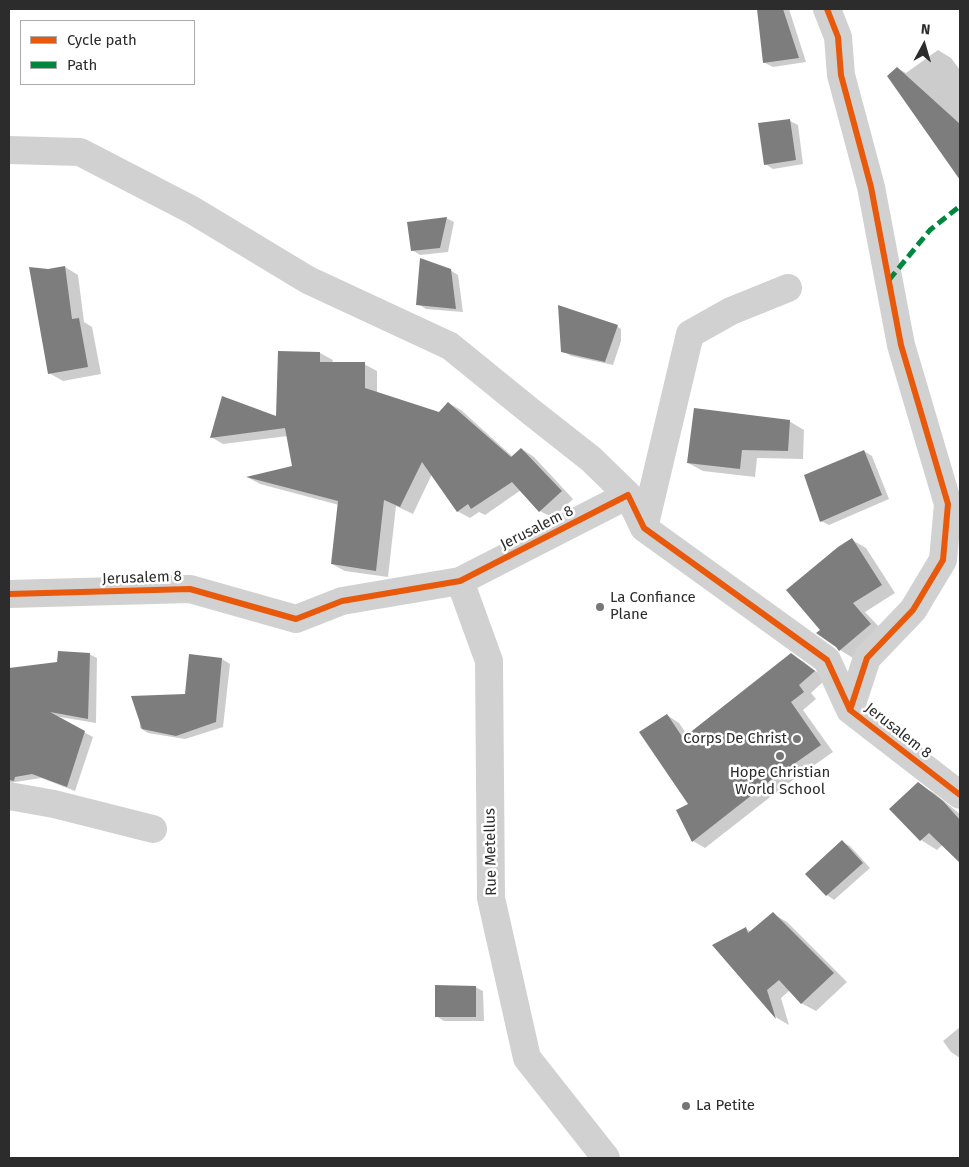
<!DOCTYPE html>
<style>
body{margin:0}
#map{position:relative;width:969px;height:1167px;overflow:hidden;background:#fff;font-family:"Fira Sans",sans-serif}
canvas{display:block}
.frame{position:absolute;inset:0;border:10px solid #2c2c2c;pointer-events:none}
.legend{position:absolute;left:20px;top:20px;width:175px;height:65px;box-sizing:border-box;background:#fff;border:1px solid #ababab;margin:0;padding:6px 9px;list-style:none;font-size:15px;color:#2c2c2c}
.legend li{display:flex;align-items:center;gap:10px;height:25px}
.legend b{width:25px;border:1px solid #ababab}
.north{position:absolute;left:899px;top:20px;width:50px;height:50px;-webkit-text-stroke:4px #fff;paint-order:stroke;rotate:6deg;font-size:14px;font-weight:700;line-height:20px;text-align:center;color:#2c2c2c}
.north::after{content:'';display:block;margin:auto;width:18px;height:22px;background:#2c2c2c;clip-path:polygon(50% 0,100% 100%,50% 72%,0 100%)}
</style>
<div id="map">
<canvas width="969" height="1167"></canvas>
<div class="frame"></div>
<ul class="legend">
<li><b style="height:6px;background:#e8590c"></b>Cycle path</li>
<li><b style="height:6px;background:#00873e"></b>Path</li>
</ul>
<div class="north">N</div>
</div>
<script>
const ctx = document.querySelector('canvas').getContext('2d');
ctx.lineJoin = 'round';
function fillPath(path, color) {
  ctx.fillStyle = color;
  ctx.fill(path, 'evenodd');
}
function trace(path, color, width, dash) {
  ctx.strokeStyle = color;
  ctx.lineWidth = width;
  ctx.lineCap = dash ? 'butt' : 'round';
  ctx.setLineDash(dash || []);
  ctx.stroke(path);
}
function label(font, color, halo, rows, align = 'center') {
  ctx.font = font + ' "Fira Sans",sans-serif';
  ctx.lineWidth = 5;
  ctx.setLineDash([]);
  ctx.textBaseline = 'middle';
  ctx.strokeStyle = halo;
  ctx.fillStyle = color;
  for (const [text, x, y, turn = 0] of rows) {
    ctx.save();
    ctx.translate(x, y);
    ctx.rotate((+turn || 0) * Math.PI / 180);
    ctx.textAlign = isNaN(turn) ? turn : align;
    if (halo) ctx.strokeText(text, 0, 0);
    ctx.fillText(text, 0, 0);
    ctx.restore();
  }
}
const shadow = new Path2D(`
 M 758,9 L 789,9 L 806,62 L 773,67 L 765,63 Z
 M 938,50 L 951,58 L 960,70 L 960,161 L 958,163 L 897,68 L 906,73 Z
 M 790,121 L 798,125 L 803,164 L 773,169 L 765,164 Z
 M 446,218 L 454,222 L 448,252 L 420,255 L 412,250 Z
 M 65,267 L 78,275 L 84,322 L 92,327 L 101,374 L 63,381 L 49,373 Z
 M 450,270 L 458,275 L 463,312 L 426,309 L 418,304 Z
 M 613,324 L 621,329 L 621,341 L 613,365 L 571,356 L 563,351 Z
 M 279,352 L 320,353 L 333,360 L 332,364 L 364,364 L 377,371 L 377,393 L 440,413 L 448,403 L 461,410 L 513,457 L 522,449 L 534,457 L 573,499 L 553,518 L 540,511 L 521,490 L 485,515 L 479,512 L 470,518 L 457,511 L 432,474 L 413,514 L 396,506 L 388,577 L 345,571 L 332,564 L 339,505 L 260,484 L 249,478 L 294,467 L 288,436 L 223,444 L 211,437 L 278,417 Z
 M 789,421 L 804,430 L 803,459 L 757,458 L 755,477 L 703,471 L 688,463 Z
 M 864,451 L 872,456 L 889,499 L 829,525 L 821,521 Z
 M 852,540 L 866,548 L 895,593 L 865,612 L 884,632 L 853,658 L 840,650 L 822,630 Z
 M 89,654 L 97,658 L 96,723 L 54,716 L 93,737 L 75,791 L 41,778 L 9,783 L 9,669 L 59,663 Z
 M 791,655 L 804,662 L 826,679 L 811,693 L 816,699 L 803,710 L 833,752 L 783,787 L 705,848 L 693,841 L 690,804 L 667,715 L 679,723 L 688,736 Z
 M 190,656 L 222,659 L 230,664 L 223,727 L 185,739 L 148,733 L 140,728 L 140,719 L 186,695 Z
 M 918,784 L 934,793 L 960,814 L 960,828 L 937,850 L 921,840 L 891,809 Z
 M 842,842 L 850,846 L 870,868 L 834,900 L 827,895 Z
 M 773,914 L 787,922 L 847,982 L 816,1011 L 801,1003 L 790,990 L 781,998 L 789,1025 L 777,1018 L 714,946 L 746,929 L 752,932 Z
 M 475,987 L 483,991 L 484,1021 L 444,1021 L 436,1016 Z
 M 960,1027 L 960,1058 L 951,1052 L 943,1041 Z`);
const building = new Path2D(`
 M 757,9 L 783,9 L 799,58 L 763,63 Z
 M 897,67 L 960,124 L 960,180 L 887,76 Z
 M 790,119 L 796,160 L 764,165 L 758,123 Z
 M 447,217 L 440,248 L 411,251 L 407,222 Z
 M 420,258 L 451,269 L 456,309 L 416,305 Z
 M 65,266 L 72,319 L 79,318 L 88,367 L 48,374 L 29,267 L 48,269 Z
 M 558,305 L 618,325 L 605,362 L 561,352 Z
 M 278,351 L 320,352 L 320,362 L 365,362 L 365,388 L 439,412 L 448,402 L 511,457 L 521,448 L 562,491 L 539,512 L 512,482 L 471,509 L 468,504 L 457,512 L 422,462 L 400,507 L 384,500 L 376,571 L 331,564 L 338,501 L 246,477 L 292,466 L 285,428 L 210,438 L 222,396 L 276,416 Z
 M 694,408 L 790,420 L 788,451 L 742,450 L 740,469 L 687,463 Z
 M 864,450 L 882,495 L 820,522 L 804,475 Z
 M 852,538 L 882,585 L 853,603 L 871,624 L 839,651 L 836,647 L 816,633 L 820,630 L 786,590 L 838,547 Z
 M 58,651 L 90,653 L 88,719 L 50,712 L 85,731 L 67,787 L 32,774 L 15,777 L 14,781 L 9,780 L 9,668 L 57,662 Z
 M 791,653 L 815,671 L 799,685 L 804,692 L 791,702 L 821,745 L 771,780 L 692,842 L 676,810 L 688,804 L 639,732 L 667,714 L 683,738 Z
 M 189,654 L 222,658 L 216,722 L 176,736 L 142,729 L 131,696 L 185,694 Z
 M 918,782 L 943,801 L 960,820 L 960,863 L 929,833 L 920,841 L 889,809 Z
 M 842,840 L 863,863 L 826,896 L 805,874 Z
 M 773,912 L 834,973 L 801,1004 L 779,980 L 767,990 L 776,1019 L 712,945 L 746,927 L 748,933 Z
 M 435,985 L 476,986 L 476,1017 L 435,1017 Z`);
const minor = new Path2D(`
 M 827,9 L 838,37 L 841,75 L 871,187 L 901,345 L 948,504 L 943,560 L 913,610 L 867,658 L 850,710
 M 9,150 L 80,152 L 192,210 L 308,280 L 450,346 L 530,411 L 591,459 L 628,495
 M 644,528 L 690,334 L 731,311 L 788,288
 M 460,581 L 489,661 L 491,898 L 527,1058 L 606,1158
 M 9,594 L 190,589 L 296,619 L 342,601 L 460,581 L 628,495 L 644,528 L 827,660 L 850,710 L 960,795
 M 9,796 L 54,804 L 153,829`);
const quiet = new Path2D(`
 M 889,280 L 930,230 L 960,206`);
const cycleway = new Path2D(`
 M 827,9 L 838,37 L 841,75 L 871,187 L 901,345 L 948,504 L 943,560 L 913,610 L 867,658 L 850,710
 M 9,594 L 190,589 L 296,619 L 342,601 L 460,581 L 628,495 L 644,528 L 827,660 L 850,710 L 960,795`);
const markers = [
 [600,607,5,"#767676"],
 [797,739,5,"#767676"],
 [780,756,5,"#767676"],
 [686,1106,5,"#767676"]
];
const streetNames = [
 ["Jerusalem 8",537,528,-27],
 ["Jerusalem 8",142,578,-2],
 ["Jerusalem 8",898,731,38],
 ["Rue Metellus",491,852,-91]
];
const poiNames = [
 ["La Confiance",610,598],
 ["Plane",610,615],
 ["Corps De Christ",787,739,"right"],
 ["Hope Christian",780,773,"center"],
 ["World School",780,790,"center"],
 ["La Petite",696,1106]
];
fillPath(shadow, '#0003');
fillPath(building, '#7d7d7d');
trace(minor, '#d1d1d1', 28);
trace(quiet, '#00873e', 5, [10, 5]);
trace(cycleway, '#e8590c', 6);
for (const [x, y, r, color] of markers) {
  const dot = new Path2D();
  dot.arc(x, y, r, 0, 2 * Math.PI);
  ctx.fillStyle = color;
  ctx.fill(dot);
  trace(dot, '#fff', 2);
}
label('15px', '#2c2c2c', '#fff', streetNames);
label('15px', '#2c2c2c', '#fff', poiNames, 'left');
</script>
